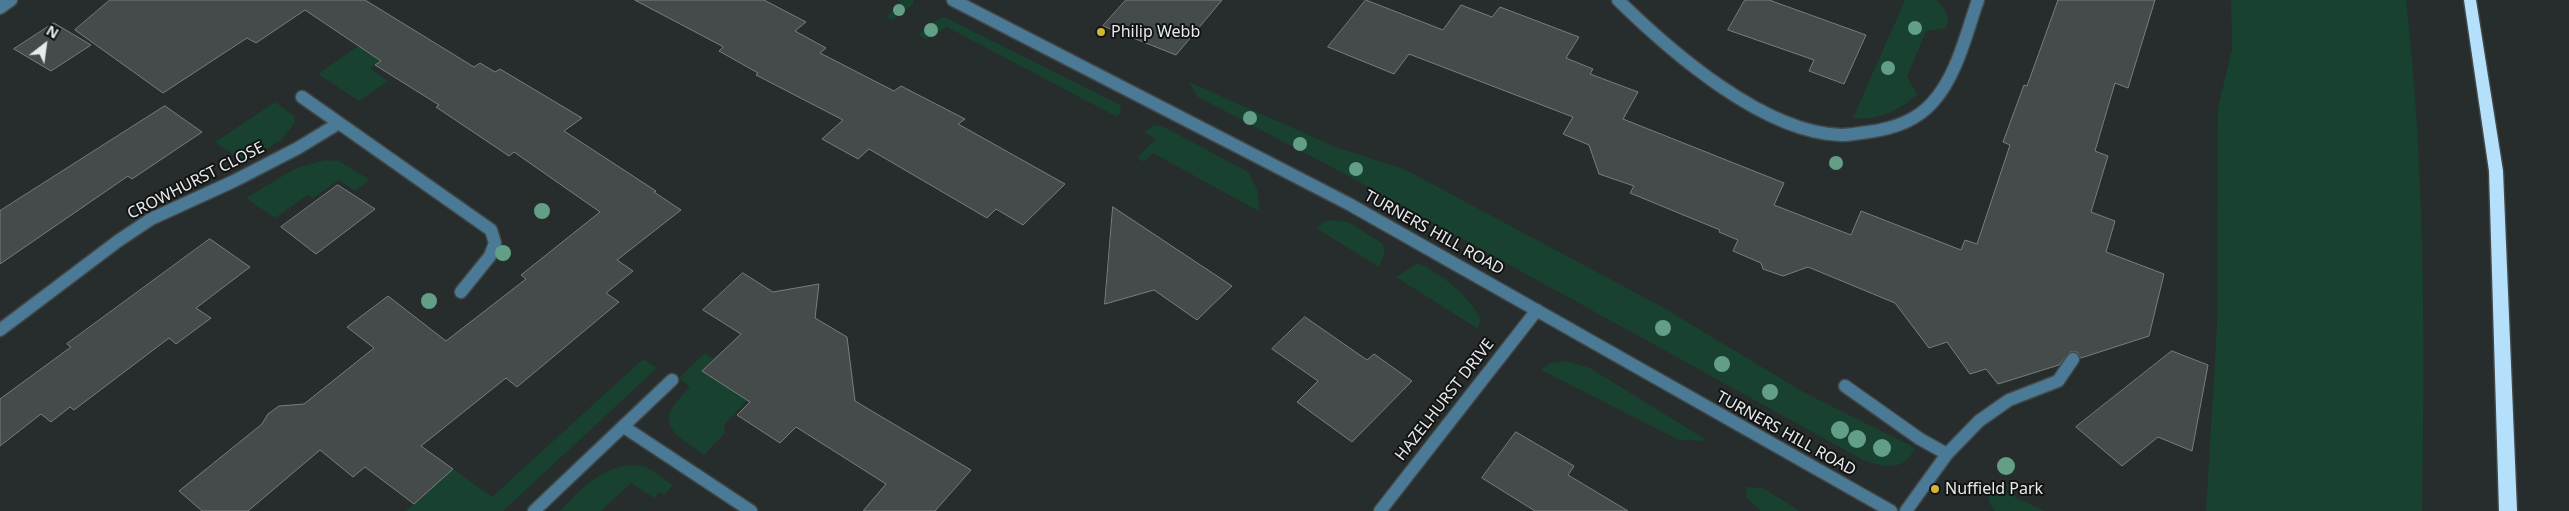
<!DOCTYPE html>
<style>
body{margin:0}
#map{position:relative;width:2569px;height:511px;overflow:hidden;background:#272c2d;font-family:"Noto Sans",sans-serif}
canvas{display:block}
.north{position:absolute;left:20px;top:20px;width:50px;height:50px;-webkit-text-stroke:4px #121414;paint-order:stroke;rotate:30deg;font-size:14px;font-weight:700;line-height:20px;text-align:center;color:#e8eaeb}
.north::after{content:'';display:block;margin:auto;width:18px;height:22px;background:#e8eaeb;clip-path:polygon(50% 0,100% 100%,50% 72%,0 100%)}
</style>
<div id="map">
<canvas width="2569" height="511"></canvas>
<div class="north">N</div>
</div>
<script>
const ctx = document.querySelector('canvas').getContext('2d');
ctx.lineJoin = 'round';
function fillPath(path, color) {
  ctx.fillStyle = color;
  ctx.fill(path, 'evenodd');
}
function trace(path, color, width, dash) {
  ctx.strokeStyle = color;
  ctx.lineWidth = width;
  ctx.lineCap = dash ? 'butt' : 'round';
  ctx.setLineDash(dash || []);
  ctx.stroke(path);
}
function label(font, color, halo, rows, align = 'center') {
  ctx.font = font + ' "Noto Sans",sans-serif';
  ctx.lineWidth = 4;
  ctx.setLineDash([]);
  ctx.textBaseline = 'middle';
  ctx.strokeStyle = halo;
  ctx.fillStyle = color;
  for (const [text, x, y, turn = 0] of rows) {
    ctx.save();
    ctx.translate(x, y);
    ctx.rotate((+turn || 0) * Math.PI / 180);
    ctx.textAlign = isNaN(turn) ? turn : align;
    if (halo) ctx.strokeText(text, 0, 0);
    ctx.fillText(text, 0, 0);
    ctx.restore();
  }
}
const green = new Path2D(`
 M 898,0 L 913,0 L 913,4 L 893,20 L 886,17 L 901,2 Z
 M 1905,0 L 1936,0 C 1945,9 1951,15 1946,28 L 1926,31 L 1907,77 L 1917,94 C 1899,112 1878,120 1853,118 Z
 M 2231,0 L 2406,0 C 2425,169 2425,341 2422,511 L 2206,511 L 2217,325 L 2218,108 L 2232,49 Z
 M 944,17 L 1120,105 L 1121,111 L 1117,117 L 947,27 L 926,39 L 918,35 L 933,22 Z
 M 358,46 L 381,61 L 370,68 L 388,81 L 359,101 L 318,74 Z
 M 1189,82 L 1338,148 L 1404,169 L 1664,308 L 1805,393 L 1915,448 C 1904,472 1886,467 1865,461 L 1343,173 L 1198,97 Z
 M 275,102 L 294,116 L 295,123 L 281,140 L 248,160 L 238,158 L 215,142 Z
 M 1154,125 L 1166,128 L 1248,172 L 1257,189 L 1260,212 L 1153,153 L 1144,162 L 1137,158 L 1156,139 L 1144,132 Z
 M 325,160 L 339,161 L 370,180 L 355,191 L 339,180 L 313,198 L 307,195 L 275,218 L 246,198 L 296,168 Z
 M 1335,220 L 1348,222 L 1382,243 L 1385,250 L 1379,267 L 1316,228 L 1325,221 Z
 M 1418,263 C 1444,276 1467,294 1481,319 L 1478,329 L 1396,277 Z
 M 705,353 L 714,359 L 702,371 L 747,400 L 724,425 L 725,433 L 704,455 C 667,429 654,423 690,387 L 679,378 Z
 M 643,359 L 657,368 L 503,511 L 406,511 L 453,469 L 492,497 Z
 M 1565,361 L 1590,368 L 1708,441 L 1679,440 L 1541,370 L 1550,363 Z
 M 629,465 L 645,466 L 673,485 L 664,495 L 660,492 L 654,498 L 631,483 L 601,511 L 560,511 C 583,488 596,471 629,465 Z
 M 1984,482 L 2044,511 L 1995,511 L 1990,504 Z
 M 1746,487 L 1763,488 L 1800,511 L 1761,511 L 1747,498 Z`);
const building = new Path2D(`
 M 110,0 L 365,0 L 474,67 L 480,63 L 495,72 L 500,69 L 582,118 L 564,131 L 656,191 L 654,192 L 681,210 L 617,260 L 633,271 L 606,293 L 619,302 L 517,387 L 506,378 L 421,446 L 453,469 L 414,504 L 365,467 L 353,477 L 320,450 L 248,511 L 202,511 L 179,491 L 262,424 L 268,414 L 279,406 L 304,404 L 374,348 L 347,327 L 388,296 L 446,341 L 526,279 L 521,275 L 600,212 L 514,152 L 509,156 L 436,107 L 439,105 L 375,65 L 381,61 L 305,10 L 256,43 L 247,38 L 163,93 L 75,30 Z
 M 635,0 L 764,0 L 806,22 L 795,31 L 826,48 L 820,53 L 894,91 L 901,86 L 965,119 L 958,124 L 1065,184 L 1023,225 L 996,209 L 987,218 L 869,149 L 858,159 L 822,139 L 843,120 L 756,75 L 758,73 L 719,51 L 723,47 Z
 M 1126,0 L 1222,0 L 1176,55 L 1103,26 Z
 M 1366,0 L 1443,30 L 1461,5 L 1492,17 L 1500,7 L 1579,37 L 1566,58 L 1593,69 L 1590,74 L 1638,92 L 1623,119 L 1784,183 L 1774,205 L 1851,235 L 1861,211 L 1961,250 L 1965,240 L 1977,244 L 2010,145 L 2003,142 L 2024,85 L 2027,86 L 2058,0 L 2155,0 L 2128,88 L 2115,83 L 2095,151 L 2108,156 L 2091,212 L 2115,221 L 2106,252 L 2164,274 L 2149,336 L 2081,358 L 2077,352 L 2070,352 L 2059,365 L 1998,384 L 1986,369 L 1970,374 L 1947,342 L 1929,348 L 1895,303 L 1808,267 L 1783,276 L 1763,269 L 1761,263 L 1733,251 L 1738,240 L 1719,232 L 1720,230 L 1630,193 L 1634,186 L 1599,174 L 1589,145 L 1563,134 L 1573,117 L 1409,54 L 1394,74 L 1328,47 Z
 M 1745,0 L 1769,0 L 1866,35 L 1844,84 L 1809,71 L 1814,60 L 1728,30 Z
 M 54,23 L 91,45 L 51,71 L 14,49 Z
 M 165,106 L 202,132 L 132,179 L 128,176 L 0,264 L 0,211 Z
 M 338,185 L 375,209 L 316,254 L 281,227 Z
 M 1113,207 L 1232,286 L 1197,320 L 1154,290 L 1105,304 Z
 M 210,239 L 250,267 L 196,308 L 211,318 L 176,344 L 169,338 L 74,410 L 70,407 L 51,422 L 41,414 L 0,446 L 0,399 L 71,347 L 67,344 Z
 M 743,273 L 773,292 L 819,284 L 815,318 L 847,337 L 855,401 L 971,470 L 935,511 L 863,511 L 886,484 L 796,427 L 780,443 L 737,415 L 750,402 L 702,371 L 741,334 L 703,310 Z
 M 1305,317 L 1367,360 L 1374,354 L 1412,381 L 1352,442 L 1297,402 L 1318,381 L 1272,349 Z
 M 2172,351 L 2208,365 L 2192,451 L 2158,437 L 2122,466 L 2076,427 Z
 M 1516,432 L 1574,466 L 1568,475 L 1628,511 L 1535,511 L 1482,478 Z`);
const minor = new Path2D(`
 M 953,0 L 1349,204 L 1891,511
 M 1618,0 C 1671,52 1764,133 1841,135 C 1850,135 1859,133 1868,132 C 1892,129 1915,122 1932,103 C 1957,76 1966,34 1978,0
 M 0,8 L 11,0
 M 302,97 L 339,123
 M 0,330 L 118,241 L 151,219 L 234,181 L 298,148 L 339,123 L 491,230 L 495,243 L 490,256 L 461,292
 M 1845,386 L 1920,439 L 1947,454
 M 624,427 L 751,511
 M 534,511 L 672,380
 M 1380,511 L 1537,310
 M 1906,511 L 1947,454 L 1979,421 L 2009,400 L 2058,381 L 2073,359`);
const highway = new Path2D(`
 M 2464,0 L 2476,0 L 2503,171 L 2517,511 L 2499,511 L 2489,171 Z`);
const trees = [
 [899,10,6],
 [1915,28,7],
 [931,30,7],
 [1888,68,7],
 [1250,118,7],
 [1300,144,7],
 [1836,163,7],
 [1356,169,7],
 [542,211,8],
 [503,253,8],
 [429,301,8],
 [1663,328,8],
 [1722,364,8],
 [1770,392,8],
 [1840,430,9],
 [1857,439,9],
 [1882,448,9],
 [2006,466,9]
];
const markers = [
 [1101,32,5,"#d5b535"],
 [1935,489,5,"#d5b535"]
];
const poiNames = [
 ["Philip Webb",1111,32],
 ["Nuffield Park",1945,489]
];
const streetNames = [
 ["CROWHURST CLOSE",196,181,-27],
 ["TURNERS HILL ROAD",1434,233,29],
 ["HAZELHURST DRIVE",1445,400,-52],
 ["TURNERS HILL ROAD",1786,434,29]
];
fillPath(green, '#184130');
fillPath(building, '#454a4a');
trace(building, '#787e7d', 1);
trace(minor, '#424748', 15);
trace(highway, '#424748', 3);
trace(minor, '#4a7a95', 12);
fillPath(highway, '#b4e0fb');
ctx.fillStyle = '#639f87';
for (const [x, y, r] of trees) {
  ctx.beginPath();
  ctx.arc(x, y, r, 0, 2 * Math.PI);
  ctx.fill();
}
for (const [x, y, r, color] of markers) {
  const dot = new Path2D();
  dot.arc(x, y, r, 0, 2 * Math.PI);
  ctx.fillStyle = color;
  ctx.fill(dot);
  trace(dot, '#121414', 2);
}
label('16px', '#e8eaeb', '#121414', poiNames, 'left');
label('16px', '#e8eaeb', '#121414', streetNames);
</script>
